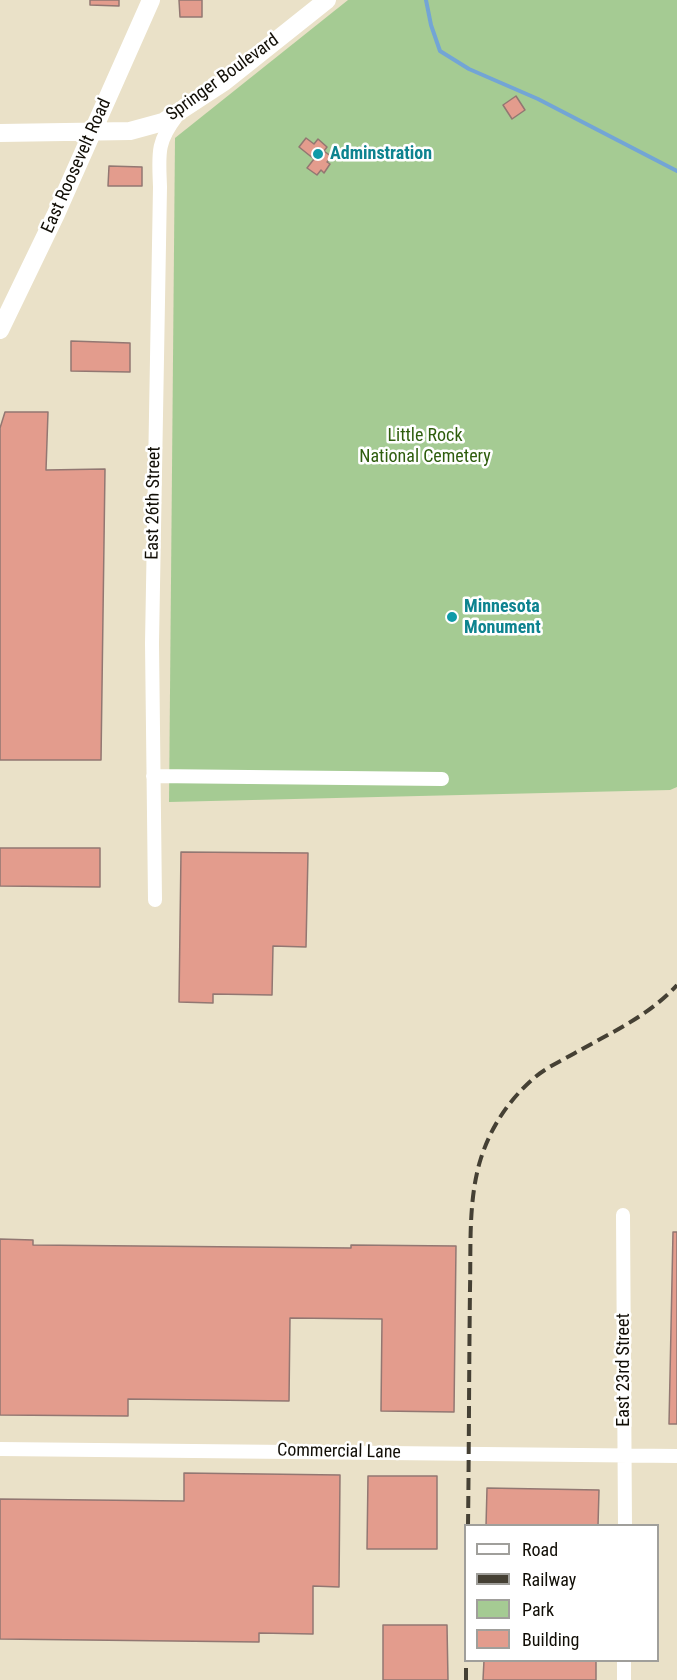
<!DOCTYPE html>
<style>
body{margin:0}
#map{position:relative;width:677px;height:1680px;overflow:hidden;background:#eae1c8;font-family:"Roboto Condensed",sans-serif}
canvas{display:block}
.legend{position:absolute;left:464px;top:1524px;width:195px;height:138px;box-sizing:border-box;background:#fff;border:2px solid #a09f9b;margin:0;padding:8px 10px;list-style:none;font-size:18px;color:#110e06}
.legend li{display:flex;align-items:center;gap:12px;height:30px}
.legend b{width:30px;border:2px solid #a09f9b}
</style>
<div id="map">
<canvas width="677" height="1680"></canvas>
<ul class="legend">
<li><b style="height:8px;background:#fff"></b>Road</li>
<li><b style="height:8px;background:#454034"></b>Railway</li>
<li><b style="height:16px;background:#a5cb93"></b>Park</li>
<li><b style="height:16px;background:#e39c8d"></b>Building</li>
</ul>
</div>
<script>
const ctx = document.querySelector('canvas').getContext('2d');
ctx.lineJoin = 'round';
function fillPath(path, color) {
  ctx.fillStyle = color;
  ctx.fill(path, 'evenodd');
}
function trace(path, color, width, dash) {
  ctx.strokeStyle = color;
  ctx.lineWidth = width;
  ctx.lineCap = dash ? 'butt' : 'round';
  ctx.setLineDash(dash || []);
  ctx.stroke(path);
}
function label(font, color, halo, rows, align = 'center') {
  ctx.font = font + ' "Roboto Condensed",sans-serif';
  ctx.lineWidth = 5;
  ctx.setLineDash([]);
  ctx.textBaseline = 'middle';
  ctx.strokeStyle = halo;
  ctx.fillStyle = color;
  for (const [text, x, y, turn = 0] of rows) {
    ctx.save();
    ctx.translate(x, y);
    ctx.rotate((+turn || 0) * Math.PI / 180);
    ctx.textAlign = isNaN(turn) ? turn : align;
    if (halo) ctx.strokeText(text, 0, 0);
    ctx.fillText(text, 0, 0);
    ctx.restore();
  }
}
const green = new Path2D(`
 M 348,0 L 677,0 L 677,787 L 670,790 L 169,802 L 175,138 Z`);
const stream = new Path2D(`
 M 426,0 L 431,25 L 440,51 L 469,69 L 538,99 L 677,171`);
const building = new Path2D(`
 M 90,0 L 119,0 L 119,6 L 90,5 Z
 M 179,0 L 202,0 L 202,17 L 180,17 Z
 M 516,96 L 525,110 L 512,119 L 503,105 Z
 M 306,138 L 314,144 L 318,139 L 327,147 L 324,151 L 332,157 L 327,162 L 330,164 L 324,173 L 321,170 L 317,175 L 307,168 L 314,159 L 299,147 Z
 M 109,166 L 142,167 L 142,186 L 108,186 Z
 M 71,341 L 130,343 L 130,372 L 71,371 Z
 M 5,412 L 48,412 L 46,470 L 105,469 L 101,760 L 0,760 L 0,428 Z
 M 0,848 L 100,848 L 100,887 L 0,886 Z
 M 181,852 L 308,853 L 306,947 L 273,946 L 272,995 L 213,994 L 213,1003 L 179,1002 Z
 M 673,1232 L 677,1232 L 677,1424 L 669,1424 Z
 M 0,1239 L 33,1240 L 33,1245 L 351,1248 L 351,1245 L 456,1246 L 454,1412 L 381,1411 L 382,1319 L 290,1318 L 289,1401 L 128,1399 L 128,1416 L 0,1415 Z
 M 184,1473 L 340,1475 L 339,1587 L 313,1586 L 313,1634 L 259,1633 L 259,1642 L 0,1639 L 0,1499 L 184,1501 Z
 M 368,1476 L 437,1476 L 437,1549 L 367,1549 Z
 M 487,1488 L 599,1490 L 598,1526 L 486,1526 Z
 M 383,1625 L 447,1625 L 448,1680 L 383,1680 Z
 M 484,1660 L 596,1660 L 596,1680 L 483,1680 Z`);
const street = new Path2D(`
 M 153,776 L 442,779
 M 155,900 L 152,643 L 160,187 C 159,155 156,143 176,117
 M 623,1215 L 625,1526
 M 0,1449 L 677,1456
 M 624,1680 L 624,1660`);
const secondary = new Path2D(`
 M 0,133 L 130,131 L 163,122 L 224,82 L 327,0
 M 0,330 L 56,214 L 151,0`);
const rail = new Path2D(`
 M 468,1526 C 469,1447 469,1368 470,1289 C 471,1246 468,1199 481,1158 C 491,1127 508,1101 533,1079 C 545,1068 561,1061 575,1053 C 610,1033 649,1016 677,985
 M 466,1680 L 466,1660`);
const markers = [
 [318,154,6,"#0f9aa8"],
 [452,617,6,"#0f9aa8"]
];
const streetNames = [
 ["Springer Boulevard",223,78,-36],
 ["East Roosevelt Road",77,166,-66],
 ["East 26th Street",154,503,-89],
 ["East 23rd Street",624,1370,-90],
 ["Commercial Lane",339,1452,1]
];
const cultureNames = [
 ["Adminstration",330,154],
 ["Minnesota",464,607],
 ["Monument",464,628]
];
const parkNames = [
 ["Little Rock",425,436],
 ["National Cemetery",425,457]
];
fillPath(green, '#a5cb93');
trace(stream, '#73a5d5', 4);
fillPath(building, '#e39c8d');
trace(building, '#927772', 1.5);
trace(street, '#fff', 14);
trace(secondary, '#fff', 18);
trace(rail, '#454034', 4, [12, 6]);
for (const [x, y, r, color] of markers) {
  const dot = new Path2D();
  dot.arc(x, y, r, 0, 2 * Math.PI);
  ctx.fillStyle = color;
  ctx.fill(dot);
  trace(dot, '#fff', 2);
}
label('18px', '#110e06', '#fff', streetNames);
label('bold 18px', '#0d838f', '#fff', cultureNames, 'left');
label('18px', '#2e5d0d', '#fff', parkNames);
</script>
